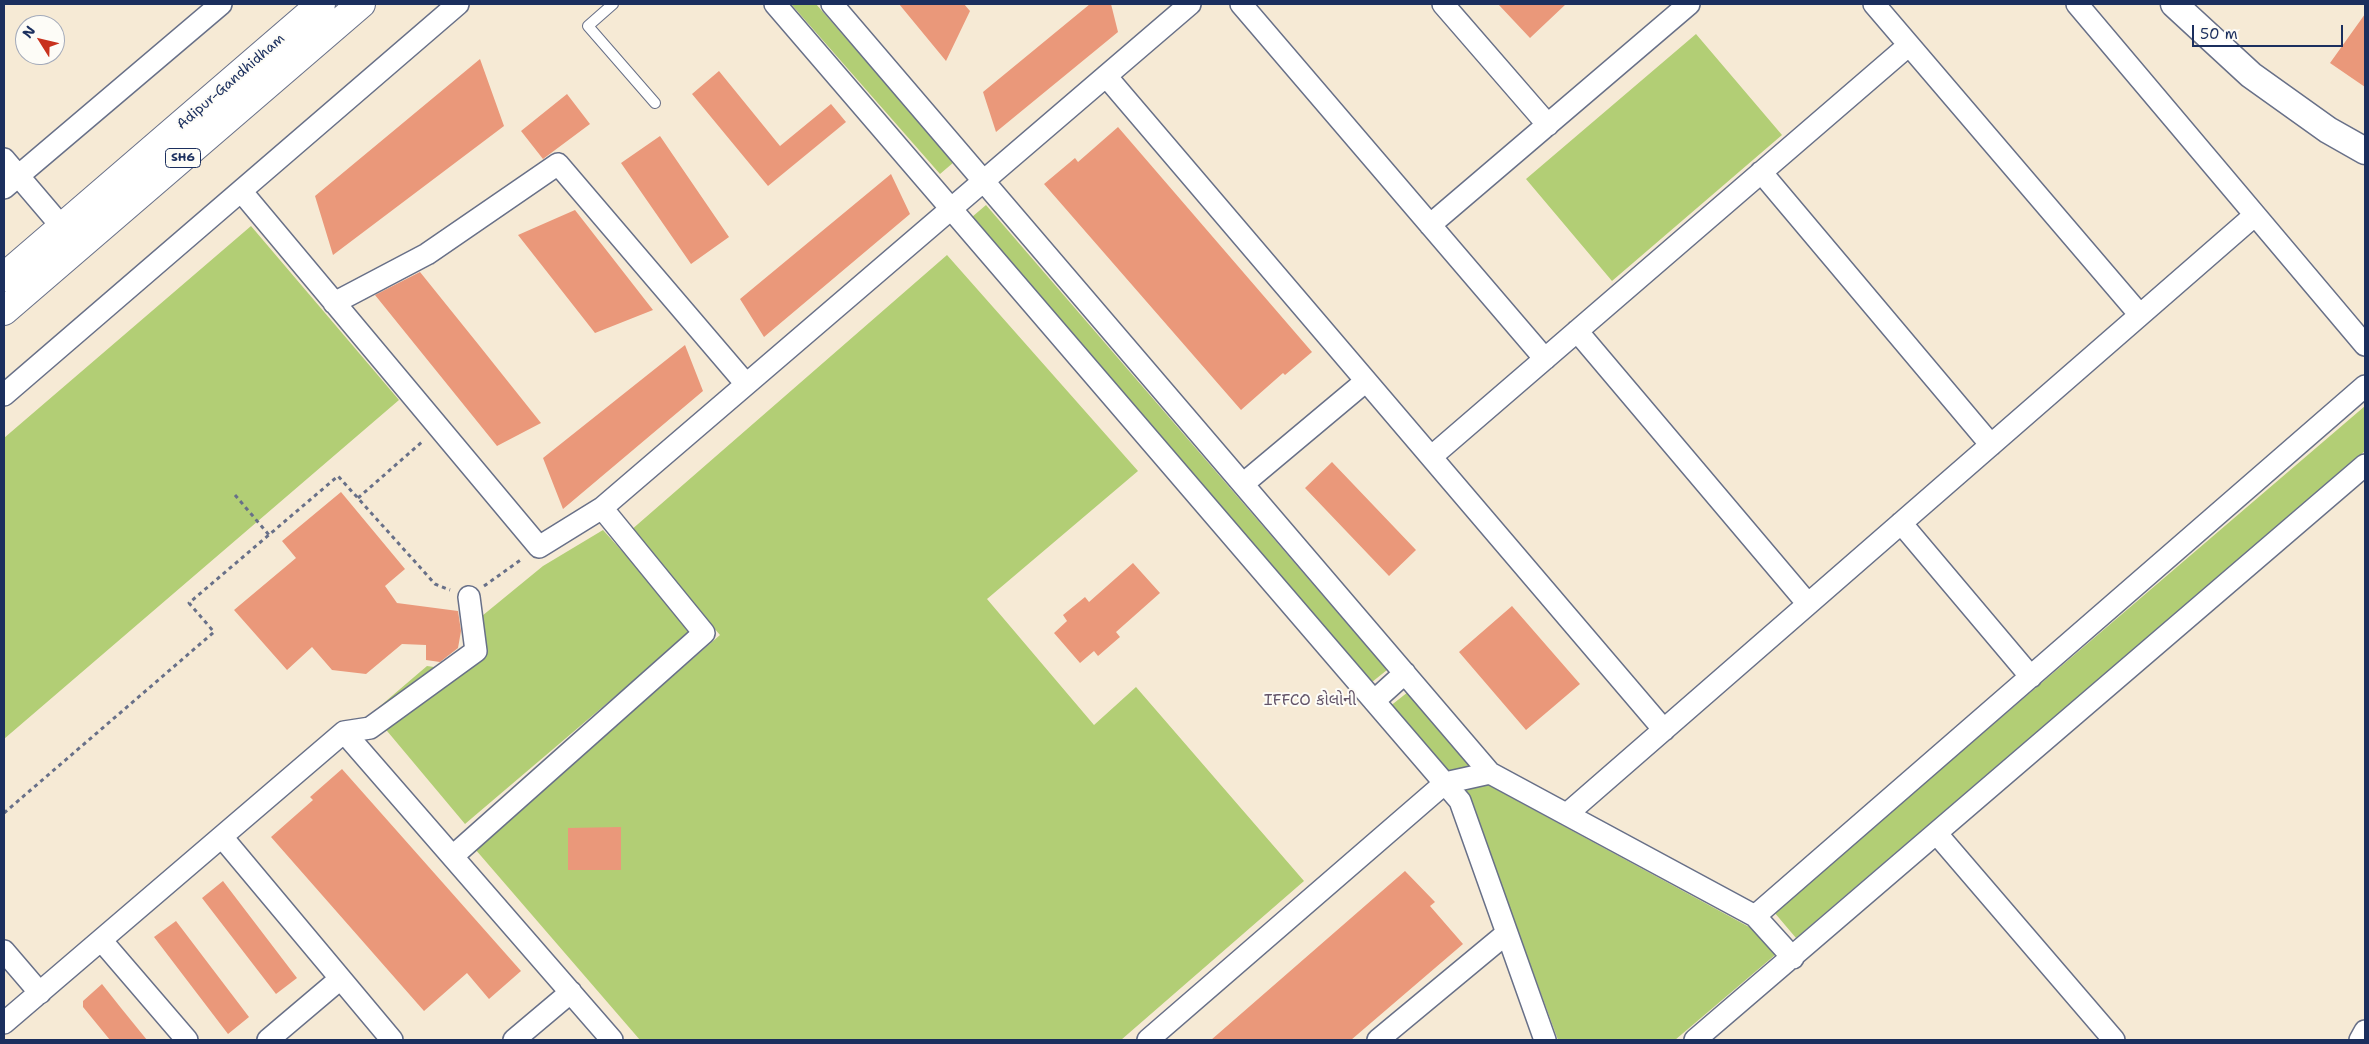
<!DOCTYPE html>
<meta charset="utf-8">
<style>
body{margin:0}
#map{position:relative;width:2369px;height:1044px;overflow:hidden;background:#f6ead5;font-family:"Shantell Sans",sans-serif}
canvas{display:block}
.frame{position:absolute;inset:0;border:5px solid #1b2f5e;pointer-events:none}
.north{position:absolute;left:15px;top:15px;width:50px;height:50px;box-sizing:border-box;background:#fdfcf7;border:1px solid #a3aaba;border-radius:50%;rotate:306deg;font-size:14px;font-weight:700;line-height:20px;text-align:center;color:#1b2f5e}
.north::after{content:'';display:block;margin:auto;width:18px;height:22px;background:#c8321e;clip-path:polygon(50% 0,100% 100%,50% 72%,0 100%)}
.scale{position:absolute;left:2192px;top:25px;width:151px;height:22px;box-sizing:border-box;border:2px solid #1b2f5e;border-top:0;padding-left:6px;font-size:15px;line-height:18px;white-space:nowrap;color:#1b2f5e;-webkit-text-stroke:4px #fdfcf7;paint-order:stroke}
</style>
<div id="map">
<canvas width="2369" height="1044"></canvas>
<div class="frame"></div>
<div class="north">N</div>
<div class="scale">50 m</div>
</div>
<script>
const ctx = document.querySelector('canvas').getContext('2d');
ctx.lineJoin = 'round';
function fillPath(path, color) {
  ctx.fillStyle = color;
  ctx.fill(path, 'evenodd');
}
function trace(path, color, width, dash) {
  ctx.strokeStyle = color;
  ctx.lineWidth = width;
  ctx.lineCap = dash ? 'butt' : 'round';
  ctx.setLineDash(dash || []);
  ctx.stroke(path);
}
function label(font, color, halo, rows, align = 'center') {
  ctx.font = font + ' "Shantell Sans","Noto Sans Gujarati",sans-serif';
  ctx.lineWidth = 4;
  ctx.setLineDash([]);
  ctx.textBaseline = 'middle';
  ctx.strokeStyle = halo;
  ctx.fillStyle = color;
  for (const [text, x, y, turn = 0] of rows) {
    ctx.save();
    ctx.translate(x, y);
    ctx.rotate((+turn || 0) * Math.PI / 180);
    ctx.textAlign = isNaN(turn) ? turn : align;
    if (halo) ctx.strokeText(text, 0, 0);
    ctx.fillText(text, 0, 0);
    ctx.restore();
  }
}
const green = new Path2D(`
 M 791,4 L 816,4 L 954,162 L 940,174 Z
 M 1696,34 L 1782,135 L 1612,281 L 1526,179 Z
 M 986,205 L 1387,670 L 1372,682 L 972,217 Z
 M 251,226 L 399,400 L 4,739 L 4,438 Z
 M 947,255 L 1138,471 L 987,599 L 1094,725 L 1136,687 L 1304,881 L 1121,1040 L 640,1040 L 475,849 L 720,635 L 630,531 Z
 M 2365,406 L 2365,451 L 1796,938 L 1774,912 Z
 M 603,530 L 693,630 L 465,824 L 372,713 L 427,666 L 463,671 L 471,625 L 543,566 Z
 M 1408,692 L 1490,786 L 1751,928 L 1775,955 L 1675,1040 L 1558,1040 L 1471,803 L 1389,707 Z`);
const building = new Path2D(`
 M 899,4 L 964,4 L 970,11 L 946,61 Z
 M 1090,4 L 1111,4 L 1118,32 L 996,132 L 983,92 Z
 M 1498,4 L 1566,4 L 1530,38 Z
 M 2365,14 L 2365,87 L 2330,63 Z
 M 480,59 L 504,126 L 333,255 L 315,196 Z
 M 719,71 L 780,146 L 831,104 L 846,122 L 768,186 L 692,94 Z
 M 567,94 L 590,124 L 543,159 L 521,131 Z
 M 1118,127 L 1312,352 L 1285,375 L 1283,373 L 1241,410 L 1044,184 L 1075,158 L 1078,162 Z
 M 660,136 L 729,237 L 691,264 L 621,163 Z
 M 891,174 L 910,214 L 764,337 L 740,299 Z
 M 575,210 L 653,310 L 595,333 L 518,235 Z
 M 420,272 L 478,344 L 541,423 L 497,446 L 375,295 Z
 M 685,345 L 703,391 L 563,509 L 543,458 Z
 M 1332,462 L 1416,550 L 1389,576 L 1305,488 Z
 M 341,492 L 405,569 L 385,586 L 397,603 L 458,611 L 461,631 L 458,648 L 440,662 L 426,660 L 426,645 L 402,644 L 366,674 L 332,670 L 312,647 L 287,670 L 234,610 L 296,558 L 282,541 Z
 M 1133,563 L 1160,593 L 1116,632 L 1120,637 L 1098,656 L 1094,651 L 1080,663 L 1054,633 L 1067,621 L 1063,615 L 1085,597 L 1089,602 Z
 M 1512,606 L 1580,684 L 1526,730 L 1459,652 Z
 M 342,769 L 521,971 L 489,999 L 467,973 L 424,1011 L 271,837 L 313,800 L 310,797 Z
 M 621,827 L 621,870 L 568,870 L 568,828 Z
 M 1405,871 L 1435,902 L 1430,906 L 1463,944 L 1351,1040 L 1211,1040 Z
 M 223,881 L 297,978 L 276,994 L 202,898 Z
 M 176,921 L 249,1017 L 228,1034 L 154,937 Z
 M 102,984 L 121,1008 L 147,1040 L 110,1040 L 83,1007 L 83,1001 Z`);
const path = new Path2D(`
 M 235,495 L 269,535
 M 358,498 L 423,441
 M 484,586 L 522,559
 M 4,813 L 214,632 L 189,603 L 338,476 L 435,584 L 450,590`);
const service = new Path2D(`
 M 613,4 L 588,26 L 655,103`);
const minor = new Path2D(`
 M 775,4 L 1460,801 L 1545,1040
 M 832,4 L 1490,773 L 1755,916 L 1793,958
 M 1241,4 L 1545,359
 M 1443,4 L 1548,125
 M 1874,4 L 2140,315
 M 2077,4 L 2365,345
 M 1106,76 L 1664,730
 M 4,159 L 62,227
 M 1761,172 L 1991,445
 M 4,188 L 221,4
 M 241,191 L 539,547 L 602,508 L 1190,4
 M 1430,225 L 1689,4
 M 334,303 L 427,254 L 558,164 L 746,384
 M 1577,331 L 1808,604
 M 4,395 L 458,4
 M 1431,457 L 1909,45
 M 1243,484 L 1366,381
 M 1901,523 L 2031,677
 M 1374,701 L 1405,673
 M 344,732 L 612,1040
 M 1567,814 L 2255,215
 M 1937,834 L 2114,1040
 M 222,837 L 392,1040
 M 453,856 L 704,633 L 602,508
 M 1755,916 L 2365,386
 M 101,940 L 187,1040
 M 4,951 L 40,993
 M 4,1023 L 344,732 L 370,728 L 476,651 L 469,597
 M 268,1040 L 340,979
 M 514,1040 L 571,992
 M 1148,1040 L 1445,783 L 1490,773
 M 1378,1040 L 1507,933
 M 1695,1040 L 2365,465
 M 2360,1040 L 2365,1031`);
const tertiary = new Path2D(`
 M 2174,4 L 2251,75 L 2328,130 L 2365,151`);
const primary = new Path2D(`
 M 4,277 L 321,4
 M 4,311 L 361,4`);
const shields = [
 [183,158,35]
];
const shieldNames = [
 ["SH6",183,158]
];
const streetNames = [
 ["Adipur-Gandhidham",231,82,-41]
];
const quarterNames = [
 ["IFFCO કોલોની",1310,701]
];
fillPath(green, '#b2ce75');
fillPath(building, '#ea987a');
trace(service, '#687088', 12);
trace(minor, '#687088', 24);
trace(tertiary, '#687088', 29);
trace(primary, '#687088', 30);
trace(path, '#687088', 3, [4, 4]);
trace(service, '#fff', 10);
trace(minor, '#fff', 21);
trace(tertiary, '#fff', 26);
trace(primary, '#fff', 28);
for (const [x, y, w] of shields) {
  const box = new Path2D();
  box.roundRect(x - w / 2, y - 9.5, w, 19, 4);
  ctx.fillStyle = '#fdfcf7';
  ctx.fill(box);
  trace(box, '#1b2f5e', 1);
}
label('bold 12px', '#1b2f5e', null, shieldNames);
label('14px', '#1b2f5e', '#fdfcf7', streetNames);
label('16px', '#635468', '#fdfcf7', quarterNames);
</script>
